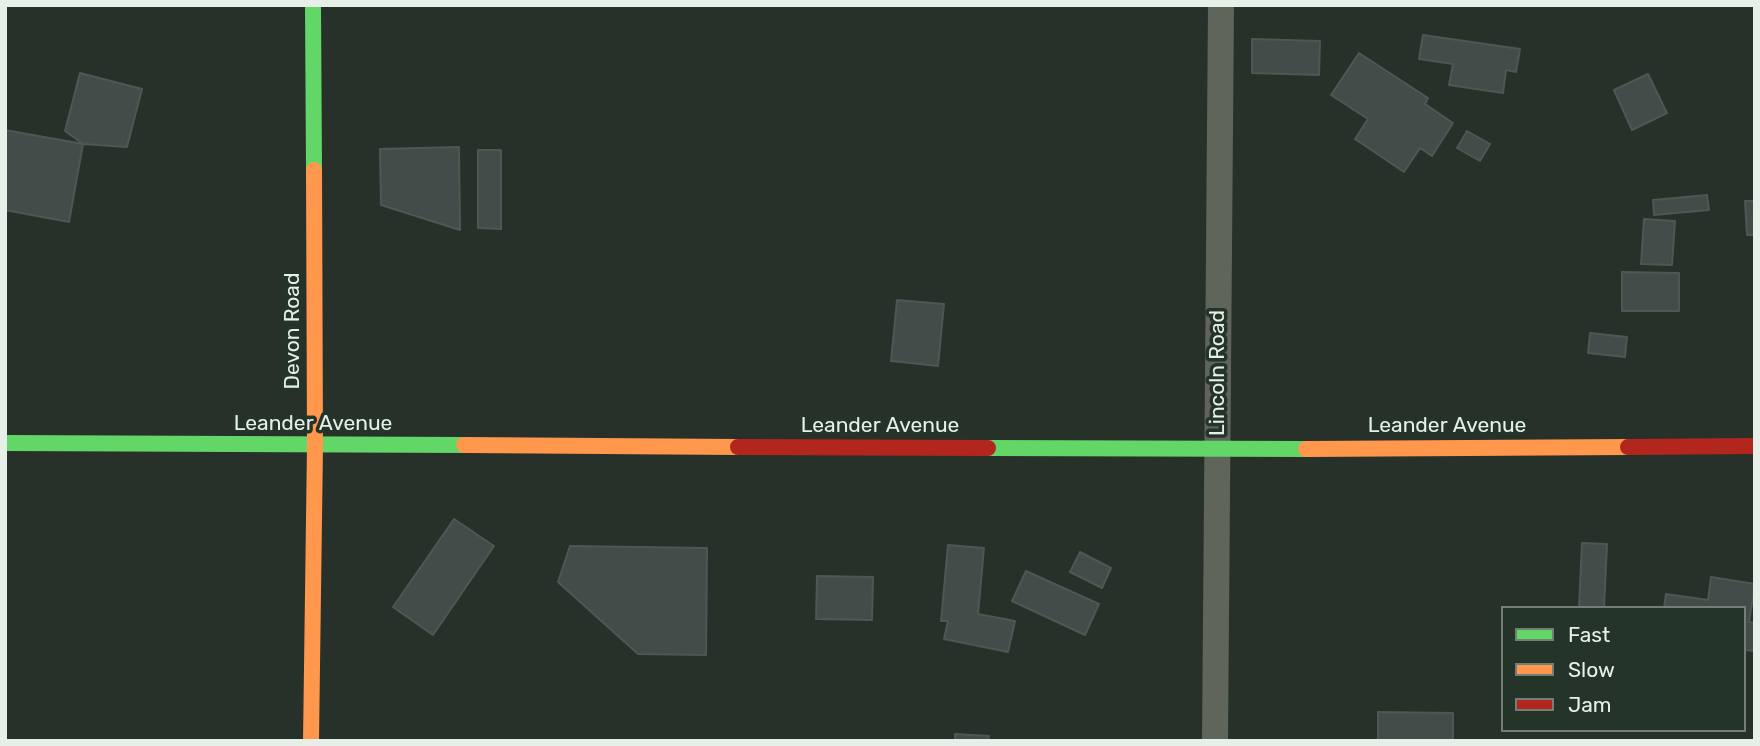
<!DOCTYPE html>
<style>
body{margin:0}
#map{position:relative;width:1760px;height:746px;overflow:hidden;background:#28302a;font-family:Rubik,sans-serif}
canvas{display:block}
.frame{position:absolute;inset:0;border:7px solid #e6f0e9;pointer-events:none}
.legend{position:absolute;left:1501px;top:606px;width:245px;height:126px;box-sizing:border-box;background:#253429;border:2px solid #727f76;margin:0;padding:9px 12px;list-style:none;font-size:21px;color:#e6f0e9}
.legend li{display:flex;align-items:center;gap:14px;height:35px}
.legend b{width:35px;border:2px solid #727f76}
</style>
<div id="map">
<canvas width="1760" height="746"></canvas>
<div class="frame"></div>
<ul class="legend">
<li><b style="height:9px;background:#63d668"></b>Fast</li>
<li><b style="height:9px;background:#ff974d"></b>Slow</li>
<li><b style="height:9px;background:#b3261e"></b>Jam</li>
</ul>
</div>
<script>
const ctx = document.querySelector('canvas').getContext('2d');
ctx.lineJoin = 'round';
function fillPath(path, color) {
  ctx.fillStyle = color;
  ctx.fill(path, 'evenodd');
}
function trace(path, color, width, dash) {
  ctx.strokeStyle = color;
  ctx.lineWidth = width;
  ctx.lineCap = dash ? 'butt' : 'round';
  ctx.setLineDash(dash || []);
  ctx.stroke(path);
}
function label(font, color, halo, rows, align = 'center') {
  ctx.font = font + ' Rubik,sans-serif';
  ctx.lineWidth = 7;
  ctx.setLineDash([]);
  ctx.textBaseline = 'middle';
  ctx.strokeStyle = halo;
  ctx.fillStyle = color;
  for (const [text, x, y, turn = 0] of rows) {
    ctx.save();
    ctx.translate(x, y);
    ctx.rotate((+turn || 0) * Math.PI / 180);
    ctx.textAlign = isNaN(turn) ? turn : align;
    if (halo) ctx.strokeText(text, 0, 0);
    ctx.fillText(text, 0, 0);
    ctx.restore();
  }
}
const building = new Path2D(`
 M 1423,35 L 1520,49 L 1516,72 L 1506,70 L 1503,93 L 1449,85 L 1453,64 L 1419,59 Z
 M 1252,39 L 1320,41 L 1319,75 L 1252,73 Z
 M 1359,53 L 1428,98 L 1425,104 L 1453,123 L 1432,156 L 1420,148 L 1404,172 L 1355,139 L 1368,119 L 1331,95 Z
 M 80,73 L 142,89 L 127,147 L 83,144 L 65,131 Z
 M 1648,74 L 1667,113 L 1632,130 L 1614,90 Z
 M 5,130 L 83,144 L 69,222 L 5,210 Z
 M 1467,131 L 1490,144 L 1480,161 L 1457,148 Z
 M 459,147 L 460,230 L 381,205 L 380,149 Z
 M 478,150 L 501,150 L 501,229 L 478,228 Z
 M 1707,195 L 1709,210 L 1654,215 L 1653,200 Z
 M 1745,201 L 1755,201 L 1755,235 L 1747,235 Z
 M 1644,219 L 1675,221 L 1672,265 L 1641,264 Z
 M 1622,272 L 1679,273 L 1679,311 L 1622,311 Z
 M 897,300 L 944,304 L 938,366 L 891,361 Z
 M 1590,333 L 1627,337 L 1625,357 L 1588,353 Z
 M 454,519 L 494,546 L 433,635 L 393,607 Z
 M 1582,543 L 1607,544 L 1604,608 L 1579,608 Z
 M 948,545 L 984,548 L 978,614 L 1015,621 L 1008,652 L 944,639 L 948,621 L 941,621 Z
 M 570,546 L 707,548 L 706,655 L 638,654 L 558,582 Z
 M 1080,552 L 1111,568 L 1102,588 L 1070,572 Z
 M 1026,571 L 1099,604 L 1085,635 L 1012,601 Z
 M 817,576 L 873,577 L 872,620 L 816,619 Z
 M 1711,577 L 1755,584 L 1749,622 L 1755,623 L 1755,651 L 1744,650 L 1744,608 L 1664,608 L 1666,594 L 1708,600 Z
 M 1378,712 L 1453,713 L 1453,741 L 1378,741 Z
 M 955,734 L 989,736 L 988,741 L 955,741 Z`);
const street = new Path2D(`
 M 1215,741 L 1221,5`);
const fast = new Path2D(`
 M 313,5 L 314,170
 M 5,443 L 464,445
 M 988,448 L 1306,449`);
const slow = new Path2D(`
 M 464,445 L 738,447
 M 1306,449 L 1628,447
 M 311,741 L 315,445 L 314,170`);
const jam = new Path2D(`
 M 738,447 L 988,448
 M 1628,447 L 1755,446`);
const streetNames = [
 ["Devon Road",293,331,-90],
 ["Lincoln Road",1218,373,-90],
 ["Leander Avenue",313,424],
 ["Leander Avenue",880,426],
 ["Leander Avenue",1447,426]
];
fillPath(building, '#444c49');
trace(building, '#4f5754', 2);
trace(street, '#60655b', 26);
trace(fast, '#63d668', 16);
trace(slow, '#ff974d', 16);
trace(jam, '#b3261e', 16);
label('21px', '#e6f0e9', '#253429', streetNames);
</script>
